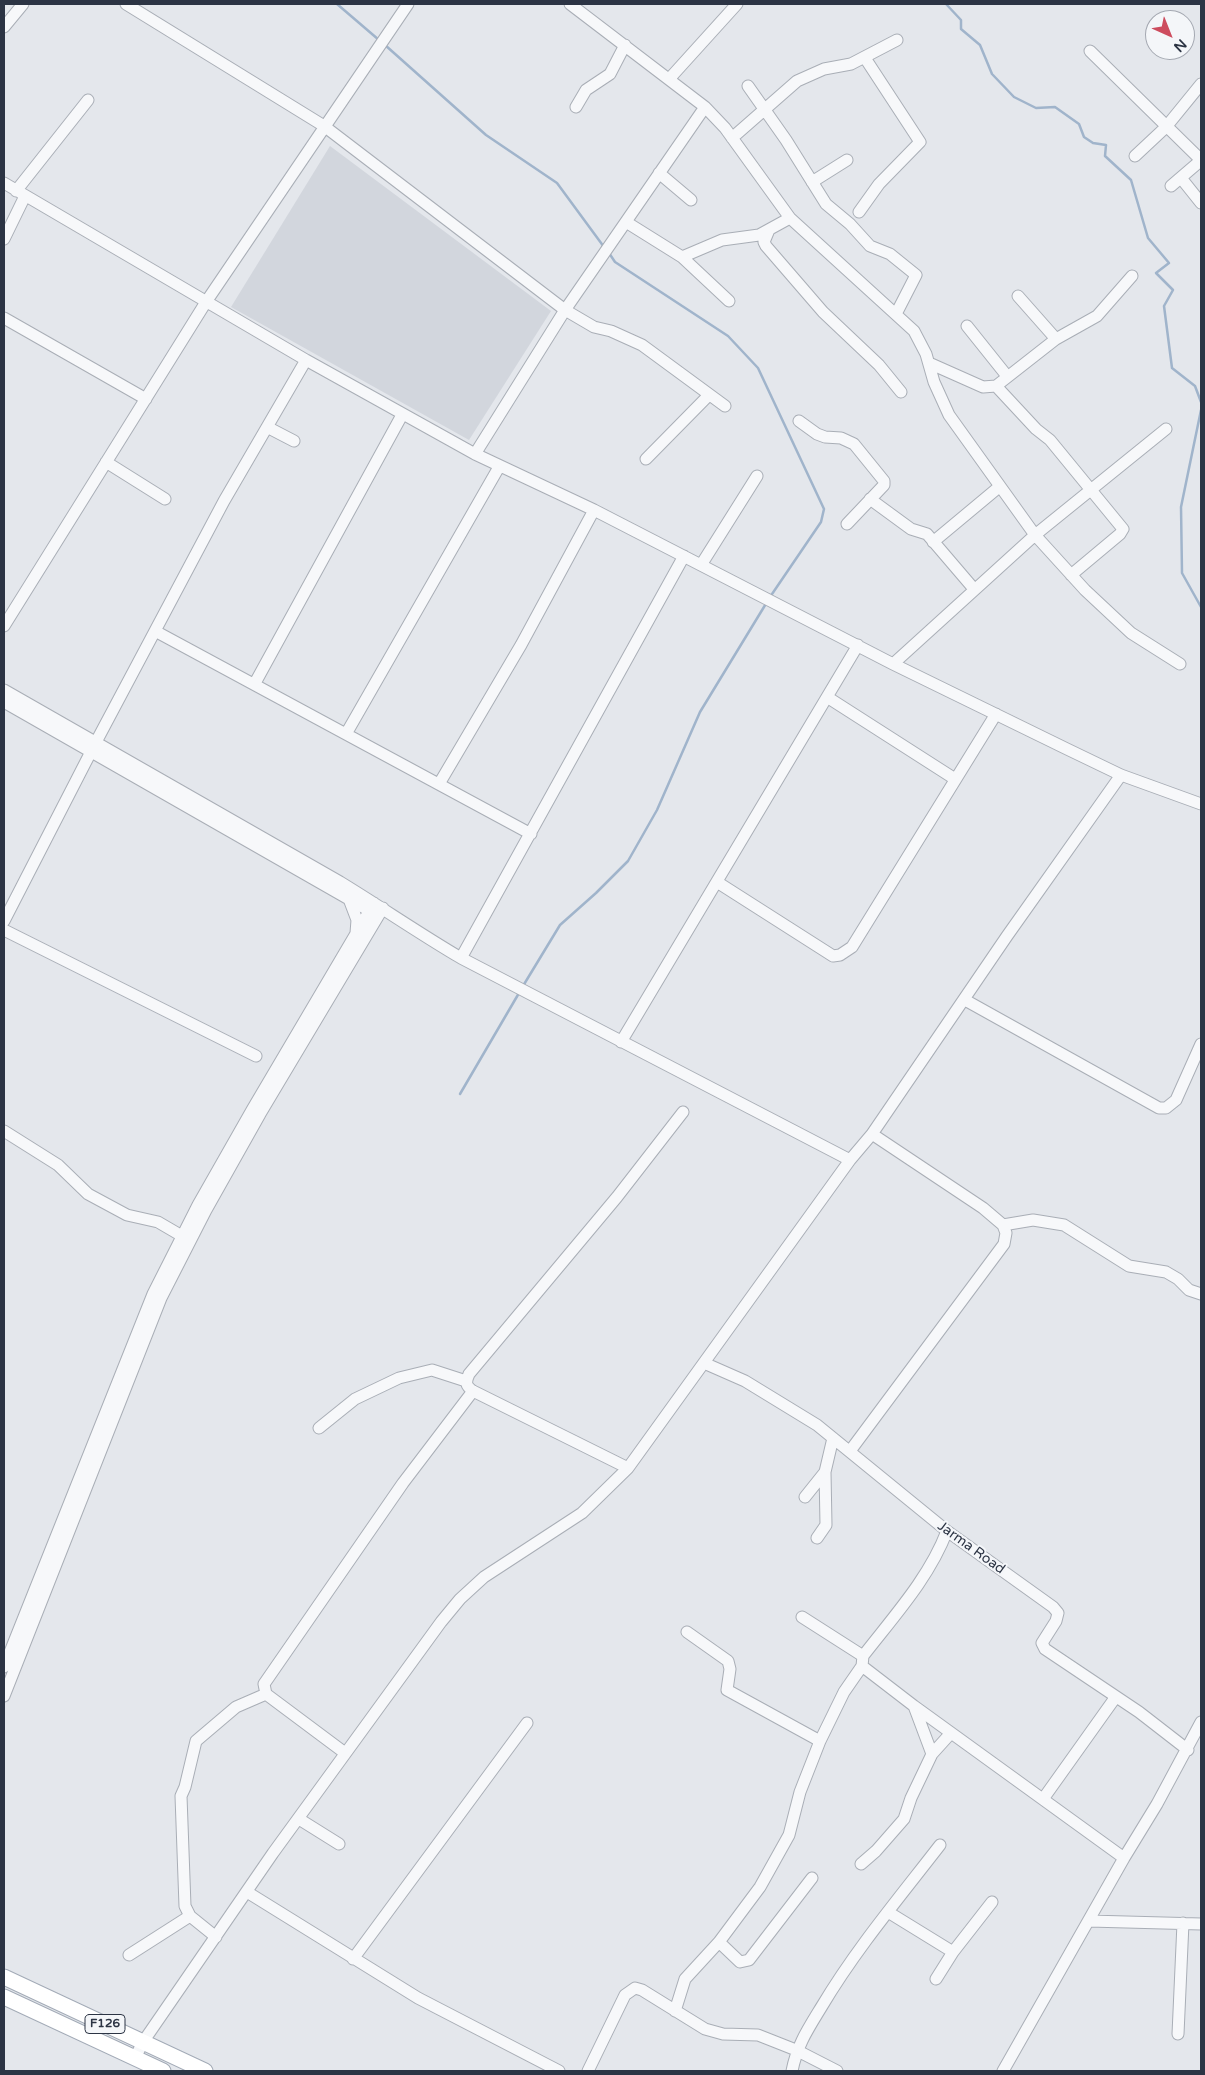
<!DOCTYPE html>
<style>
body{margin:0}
#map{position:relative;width:1205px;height:2075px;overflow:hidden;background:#e4e7ec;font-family:"Varela Round",sans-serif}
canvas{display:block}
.frame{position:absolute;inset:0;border:5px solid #2c3444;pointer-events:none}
.north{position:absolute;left:1145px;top:10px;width:50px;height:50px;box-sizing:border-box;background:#f4f6f9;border:1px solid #a4a8b1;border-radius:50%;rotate:136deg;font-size:14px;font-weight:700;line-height:20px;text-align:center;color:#2c3444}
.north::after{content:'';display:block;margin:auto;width:18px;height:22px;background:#cd4c5e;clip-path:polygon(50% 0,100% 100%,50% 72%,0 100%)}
</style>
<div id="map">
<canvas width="1205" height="2075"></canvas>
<div class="frame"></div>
<div class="north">N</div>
</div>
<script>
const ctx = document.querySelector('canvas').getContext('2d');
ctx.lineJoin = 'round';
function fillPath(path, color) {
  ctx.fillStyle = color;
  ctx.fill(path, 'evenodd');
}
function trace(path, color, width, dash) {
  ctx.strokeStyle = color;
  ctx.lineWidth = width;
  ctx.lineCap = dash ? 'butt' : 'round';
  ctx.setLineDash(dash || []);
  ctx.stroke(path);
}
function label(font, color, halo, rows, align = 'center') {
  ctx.font = font + ' "Varela Round",sans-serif';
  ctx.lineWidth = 4;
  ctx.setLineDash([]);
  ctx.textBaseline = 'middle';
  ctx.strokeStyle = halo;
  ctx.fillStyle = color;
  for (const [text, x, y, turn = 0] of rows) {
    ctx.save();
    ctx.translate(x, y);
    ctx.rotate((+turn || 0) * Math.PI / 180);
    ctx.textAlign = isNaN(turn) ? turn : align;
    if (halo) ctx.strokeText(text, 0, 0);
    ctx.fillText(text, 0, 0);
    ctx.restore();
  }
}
const built = new Path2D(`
 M 330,146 L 551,311 L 469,440 L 231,307 Z`);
const stream = new Path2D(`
 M 337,4 L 379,40
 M 946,4 L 961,20 L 961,29 L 980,45 L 992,74 L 1014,97 L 1036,108 L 1055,107 L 1079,124 L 1084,137 L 1093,143 L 1106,145 L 1105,156 L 1131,180 L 1148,238 L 1169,263 L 1156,273 L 1173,290 L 1164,306 L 1172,368 L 1195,386 L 1201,402
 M 385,45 L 486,135 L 557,183 L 604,247
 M 609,253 L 615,262 L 728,336 L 758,368 L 824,509 L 821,522 L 770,597
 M 1201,410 L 1181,507 L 1182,573 L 1201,607
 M 523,986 L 560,925 L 596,893 L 628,861 L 657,810 L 700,712 L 767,602
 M 460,1094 L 519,993`);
const minor = new Path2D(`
 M 126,4 L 324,126 L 565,310 L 594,327 L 611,331 L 642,345 L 725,406
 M 570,4 L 705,107 L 725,128 L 790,218 L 914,331 L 926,354 L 934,382 L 949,415 L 1035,535 L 1085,590 L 1131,633 L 1180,664
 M 4,27 L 23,4
 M 1090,51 L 1200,159 L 1199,162 L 1171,186
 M 670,78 L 737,4
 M 748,86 L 786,140 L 826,204 L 850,224 L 870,246 L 890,254 L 916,275 L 896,314
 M 576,107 L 586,90 L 610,74 L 625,45
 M 732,138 L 797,81 L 824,69 L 851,64 L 897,40
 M 1135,156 L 1166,127 L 1201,84
 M 659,173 L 691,200
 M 1181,178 L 1201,203
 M 812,182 L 847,160
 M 4,183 L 306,360 L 475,454 L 594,510 L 893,664 L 1067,749 L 1121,775 L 1201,804
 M 16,191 L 88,100
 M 859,212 L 879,184 L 920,142 L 865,58
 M 626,222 L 682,257 L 729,301
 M 769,230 L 764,242 L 766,246 L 823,312 L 879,365 L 901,392
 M 4,239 L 25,196
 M 682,257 L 722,240 L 759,235 L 790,218
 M 1018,296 L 1056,339
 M 4,318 L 146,399
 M 967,326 L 1007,376
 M 929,363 L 983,387 L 996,386 L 1056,339 L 1097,316 L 1132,276
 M 996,386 L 1036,429 L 1050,440 L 1123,529 L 1120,534 L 1071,575
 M 799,421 L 817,434 L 825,437 L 841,438 L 854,444 L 884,481 L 884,485 L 847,524
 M 267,427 L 294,441
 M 475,454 L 565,310 L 705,107
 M 646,459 L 709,395
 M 106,462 L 165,499
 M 870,499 L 911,529 L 927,534 L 974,589
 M 933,542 L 999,487
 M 701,565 L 757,476
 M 4,626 L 206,302 L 408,4
 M 155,631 L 531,834
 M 893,664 L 1035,535 L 1166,429
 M 255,683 L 402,415
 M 4,690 L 340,882 C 381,907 420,934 461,958 L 850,1160
 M 827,697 L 955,779
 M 4,702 L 375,914
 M 346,734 L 499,467
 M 439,784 L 521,645 L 594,510
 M 717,882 L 833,956 L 840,955 L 852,947 L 996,714
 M 349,899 L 357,920 L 356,933
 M 4,921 L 96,742 L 224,501 L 306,360
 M 4,930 L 256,1056
 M 461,958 L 684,556
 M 965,1000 L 1159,1108 L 1166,1108 L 1176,1100 L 1201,1044
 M 621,1042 L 858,645
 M 4,1131 L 58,1165 L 88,1194 L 127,1215 L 158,1222 L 182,1236
 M 1003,1225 L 1033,1220 L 1064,1225 L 1129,1266 L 1166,1272 L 1178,1279 L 1189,1290 L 1201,1294
 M 704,1363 L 745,1381 L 817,1425 L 947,1531 L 1053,1607 L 1058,1613 L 1056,1621 L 1042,1643 L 1045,1649 L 1139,1712 L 1188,1750
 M 319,1428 L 355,1399 L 399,1378 L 432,1370 L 466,1381
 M 850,1451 L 1004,1244 L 1006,1233 L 1003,1225 L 983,1208 L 872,1134
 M 628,1468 L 473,1391 C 466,1386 465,1383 469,1374 L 617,1197 L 683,1112
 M 805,1497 L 825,1472
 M 817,1538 L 826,1525 L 825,1472 L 833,1438
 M 802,1617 L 863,1656
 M 687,1632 L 728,1661 L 730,1669 L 727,1690 L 820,1741
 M 862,1666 L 914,1706 L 1124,1858
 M 4,1667 L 153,1294 L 198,1205 L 252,1110 L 374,903
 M 4,1696 L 161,1298 L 206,1210 L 260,1114 L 383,908
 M 914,1706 L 932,1754
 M 345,1753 L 266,1694 L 264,1684 L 403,1483 L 473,1391
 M 1043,1799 L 1115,1698
 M 299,1819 L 339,1844
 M 861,1864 L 876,1851 L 904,1819 L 911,1798 L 932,1754 L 951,1733
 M 247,1892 L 418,1998 L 559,2071
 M 888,1912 L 953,1952
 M 1089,1921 L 1201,1924
 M 216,1937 L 190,1916 L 185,1906 L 181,1796 L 185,1787 L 196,1741 L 236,1707 L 266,1694
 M 719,1942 L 740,1962 L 749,1960 L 812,1878
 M 129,1955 L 190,1916
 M 353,1959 L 527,1723
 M 936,1979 L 953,1952 L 992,1902
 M 675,2011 L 685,1979 L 719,1942 L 760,1887 L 789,1835 L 800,1792 L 820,1741 L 844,1692 L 862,1666 L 863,1656 C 894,1616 929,1578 947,1531
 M 1178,2034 L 1183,1923
 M 135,2058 L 143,2042 L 273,1853 L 441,1622 L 460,1599 L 484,1577 L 582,1513 L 628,1468 L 850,1160 L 872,1134 L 1007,936 L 1121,775
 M 588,2071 L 625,1995 L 635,1988 L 642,1990 L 705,2029 L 723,2034 L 758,2035 L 796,2050 L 837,2071
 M 792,2071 C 797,2045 808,2029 822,2006 C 856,1949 899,1898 940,1845
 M 1003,2071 L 1124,1858 L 1157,1804 L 1201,1722`);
const major = new Path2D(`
 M 4,1977 L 205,2071
 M 4,1997 L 163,2071`);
const shields = [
 [105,2024,40]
];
const shieldNames = [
 ["F126",105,2024]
];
const streetNames = [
 ["Jarma Road",971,1548,36]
];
fillPath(built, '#d2d6dd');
trace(stream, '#a0b4cb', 2.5);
trace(minor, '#a9aeb6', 13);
trace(major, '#a3abb7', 17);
trace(minor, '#f7f8fa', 11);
trace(major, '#fff', 15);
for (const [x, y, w] of shields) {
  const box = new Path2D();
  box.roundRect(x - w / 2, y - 9.5, w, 19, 4);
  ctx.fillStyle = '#f4f6f9';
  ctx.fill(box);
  trace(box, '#2c3444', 1);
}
label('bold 12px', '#2c3444', null, shieldNames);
label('14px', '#2c3444', '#f4f6f9', streetNames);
</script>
